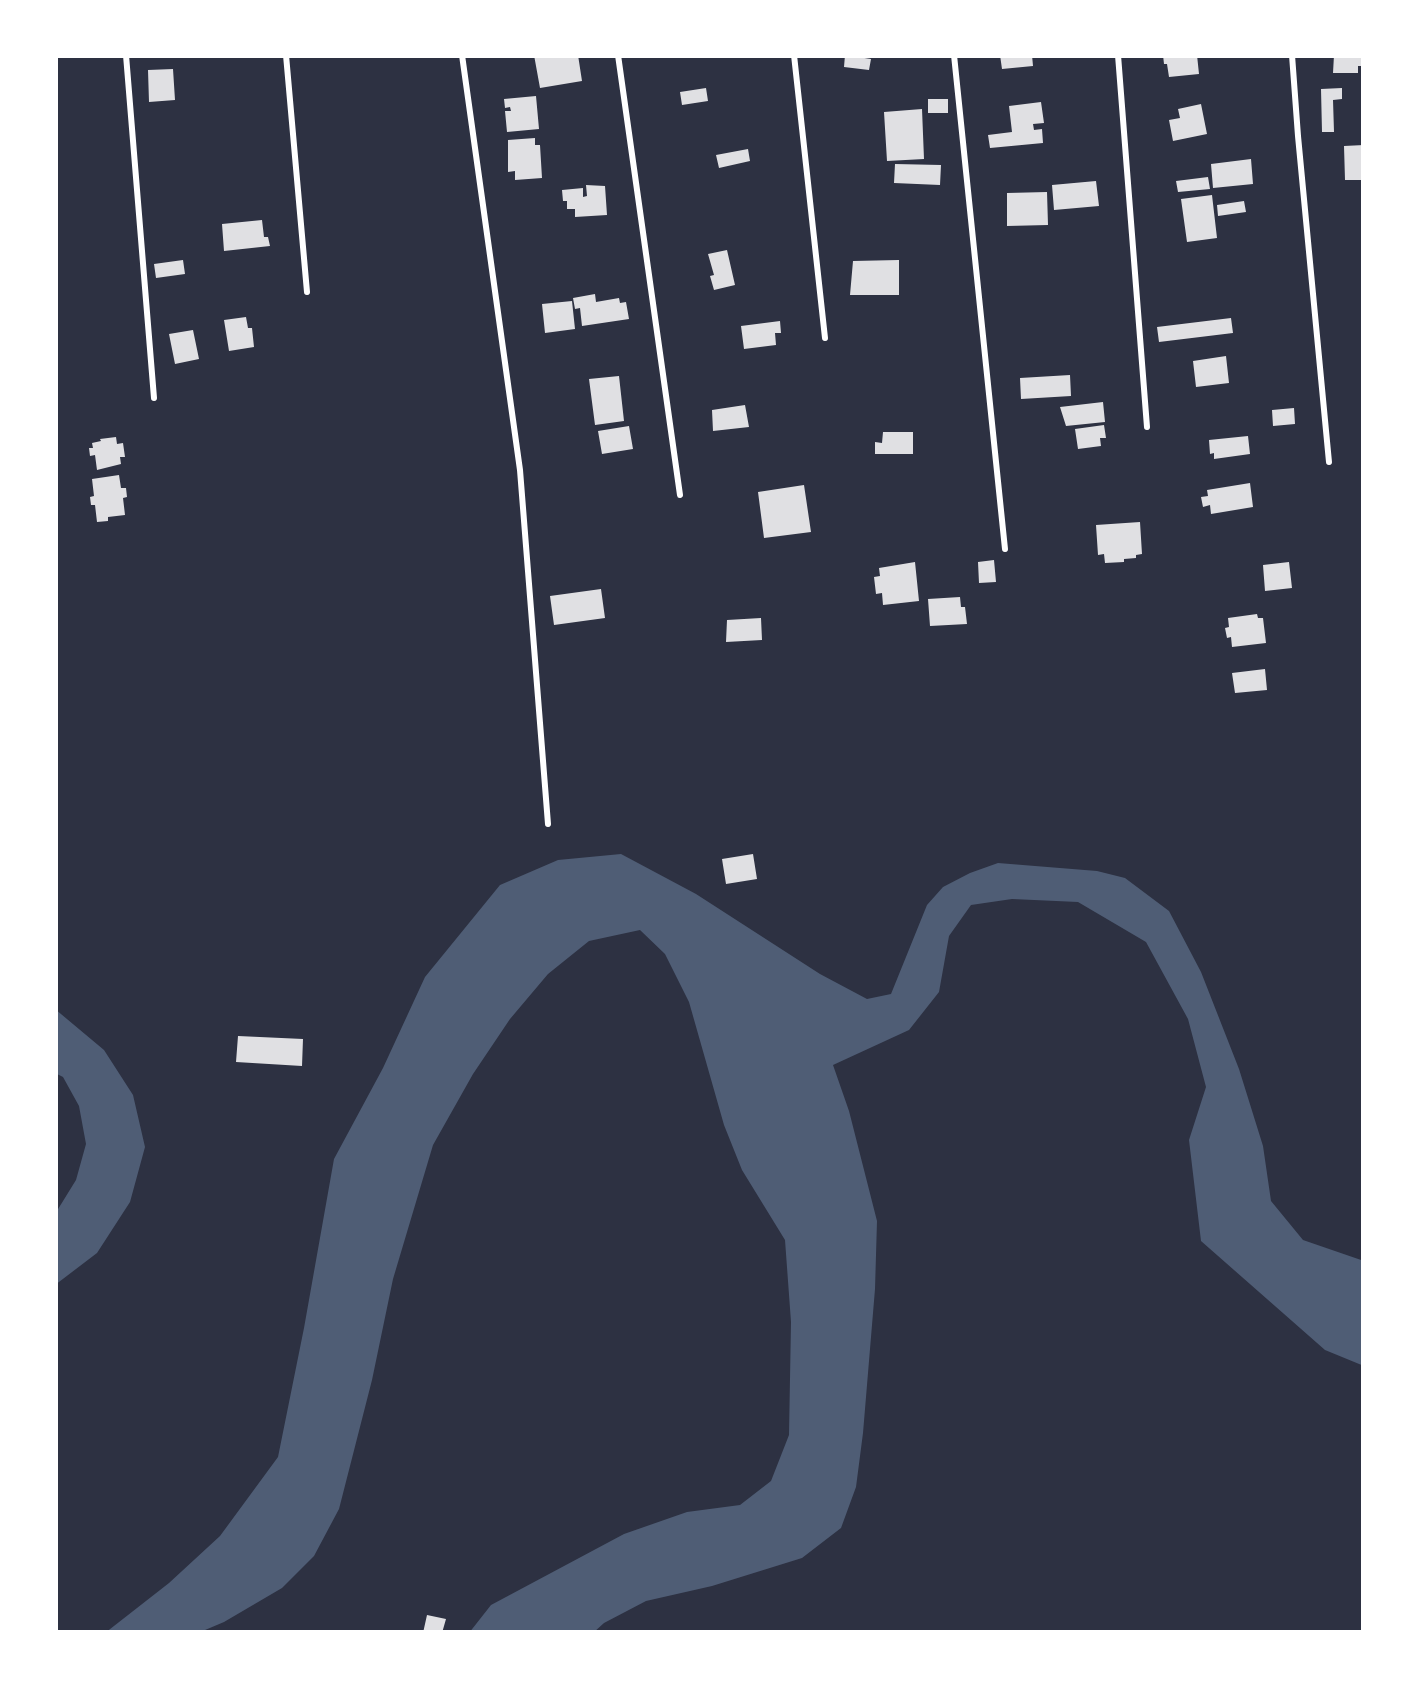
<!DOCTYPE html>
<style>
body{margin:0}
#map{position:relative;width:1419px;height:1688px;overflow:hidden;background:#2d3142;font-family:"Alegreya Sans",sans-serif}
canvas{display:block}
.frame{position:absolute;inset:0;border:58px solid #fff;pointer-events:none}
</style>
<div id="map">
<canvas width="1419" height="1688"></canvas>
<div class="frame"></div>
</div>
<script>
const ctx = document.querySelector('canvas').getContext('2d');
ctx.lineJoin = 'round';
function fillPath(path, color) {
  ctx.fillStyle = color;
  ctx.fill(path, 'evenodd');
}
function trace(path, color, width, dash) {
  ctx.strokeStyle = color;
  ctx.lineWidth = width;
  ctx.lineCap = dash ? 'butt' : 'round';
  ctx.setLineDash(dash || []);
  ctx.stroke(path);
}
const water = new Path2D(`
 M 621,854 L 696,894 L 820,974 L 867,999 L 891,994 L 927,905 L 943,887 L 970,873 L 998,863 L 1097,871 L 1125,878 L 1169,911 L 1201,972 L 1239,1069 L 1263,1146 L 1271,1201 L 1303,1240 L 1364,1261 L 1364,1366 L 1325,1350 L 1201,1241 L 1189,1140 L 1206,1087 L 1188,1019 L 1146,942 L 1078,902 L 1012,899 L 971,905 L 949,936 L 939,992 L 909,1030 L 833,1065 L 849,1111 L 877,1221 L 875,1289 L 863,1433 L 856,1487 L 841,1528 L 802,1558 L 712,1586 L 646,1601 L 604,1623 L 593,1633 L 469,1633 L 491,1605 L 624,1534 L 687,1512 L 740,1505 L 771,1481 L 789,1435 L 791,1322 L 785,1240 L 742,1170 L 724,1125 L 689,1002 L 665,954 L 640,930 L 589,941 L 548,974 L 510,1019 L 473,1074 L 433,1145 L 393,1279 L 372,1380 L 339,1509 L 314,1556 L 282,1588 L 224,1622 L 198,1633 L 105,1633 L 169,1583 L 220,1536 L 278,1457 L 304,1328 L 334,1159 L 383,1068 L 425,977 L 500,885 L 558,860 Z
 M 55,1009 L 104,1050 L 133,1095 L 145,1147 L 130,1202 L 97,1253 L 55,1285 L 55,1214 L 76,1180 L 86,1144 L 79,1106 L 63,1077 L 55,1073 Z`);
const building = new Path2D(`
 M 534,55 L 578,55 L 582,81 L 540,88 Z
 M 845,55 L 871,59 L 869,70 L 844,67 Z
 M 1000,55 L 1032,55 L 1033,66 L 1002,69 Z
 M 1163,55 L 1197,55 L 1199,74 L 1169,77 L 1167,64 L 1164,64 Z
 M 1334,55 L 1364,55 L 1364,66 L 1358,66 L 1358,73 L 1333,73 Z
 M 173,69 L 175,100 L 149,102 L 148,70 Z
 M 706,88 L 708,101 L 682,105 L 680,92 Z
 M 1342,88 L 1342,99 L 1333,100 L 1334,132 L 1322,132 L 1321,89 Z
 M 536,96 L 539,129 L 507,132 L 505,111 L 511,111 L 510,107 L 505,108 L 504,99 Z
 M 928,99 L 948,99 L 948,113 L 928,113 Z
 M 1041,102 L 1044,123 L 1033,124 L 1034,130 L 1042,129 L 1043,143 L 990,148 L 988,135 L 1012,132 L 1009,106 Z
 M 1201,104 L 1207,134 L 1173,141 L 1169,120 L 1180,118 L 1178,109 Z
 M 922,109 L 924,159 L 887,161 L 884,112 Z
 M 535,138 L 535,145 L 540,145 L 542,178 L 515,180 L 515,171 L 508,172 L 508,140 Z
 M 1364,145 L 1364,180 L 1345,180 L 1344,146 Z
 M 748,149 L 750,161 L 719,168 L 716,155 Z
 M 1251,159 L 1253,184 L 1213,188 L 1211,164 Z
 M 895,164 L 941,165 L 940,185 L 894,183 Z
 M 1208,177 L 1210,189 L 1178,192 L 1176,181 Z
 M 1096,181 L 1099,206 L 1054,210 L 1052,185 Z
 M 586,185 L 605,186 L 607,215 L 575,217 L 575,209 L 567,209 L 567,201 L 563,201 L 562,190 L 583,188 L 583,197 L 587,196 Z
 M 1047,192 L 1048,225 L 1007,226 L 1007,193 Z
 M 1212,195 L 1217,238 L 1187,242 L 1181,199 Z
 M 1244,201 L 1246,212 L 1218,216 L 1217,205 Z
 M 262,220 L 264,237 L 268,237 L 270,246 L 224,251 L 222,224 Z
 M 727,250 L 735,285 L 714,290 L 710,276 L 714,275 L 708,254 Z
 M 183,260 L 185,274 L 156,278 L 154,264 Z
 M 899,260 L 899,295 L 850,295 L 853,261 Z
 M 595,294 L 596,302 L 619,298 L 620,303 L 626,302 L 629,319 L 582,326 L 580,308 L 575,309 L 573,298 Z
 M 572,301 L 575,329 L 545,333 L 542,304 Z
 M 246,317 L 248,328 L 252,328 L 254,347 L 229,351 L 224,320 Z
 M 1231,318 L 1233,333 L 1159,342 L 1157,327 Z
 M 780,321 L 781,333 L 775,333 L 776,345 L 744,349 L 741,326 Z
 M 193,330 L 199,359 L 175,364 L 169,334 Z
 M 1226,356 L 1229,383 L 1196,387 L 1193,361 Z
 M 1070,375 L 1071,396 L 1021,399 L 1020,378 Z
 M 619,376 L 624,421 L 595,425 L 589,379 Z
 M 1103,402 L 1105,422 L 1066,426 L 1060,407 Z
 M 745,405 L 749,427 L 713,431 L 712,410 Z
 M 1294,408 L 1295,424 L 1273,426 L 1272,410 Z
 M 1104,425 L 1106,438 L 1100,438 L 1101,446 L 1078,449 L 1075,429 Z
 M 629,426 L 633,449 L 602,454 L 598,431 Z
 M 883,432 L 913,432 L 913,454 L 875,454 L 875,442 L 882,443 Z
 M 1248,436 L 1250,454 L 1214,459 L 1214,453 L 1210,454 L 1209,440 Z
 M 116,437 L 117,444 L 123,443 L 125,457 L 120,457 L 121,464 L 97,470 L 95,455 L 90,456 L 89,448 L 93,448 L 92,443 L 101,441 L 100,439 Z
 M 119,475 L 121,488 L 126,488 L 127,497 L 123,498 L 125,515 L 108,517 L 108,521 L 97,522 L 95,505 L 91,505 L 90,497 L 94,496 L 92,479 Z
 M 1250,483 L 1253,507 L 1211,514 L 1210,505 L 1203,507 L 1201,497 L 1208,496 L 1207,490 Z
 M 804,485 L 811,532 L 764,538 L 758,492 Z
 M 1140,522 L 1142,554 L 1136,555 L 1136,558 L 1124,559 L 1124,562 L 1105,563 L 1104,554 L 1098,555 L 1096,525 Z
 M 994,560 L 996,582 L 979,583 L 978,562 Z
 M 915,562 L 919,601 L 883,605 L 882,593 L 876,594 L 874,577 L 880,576 L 879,568 Z
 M 1289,562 L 1292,588 L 1265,591 L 1263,565 Z
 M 601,589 L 605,618 L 554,625 L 550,596 Z
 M 960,597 L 961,607 L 965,607 L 967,624 L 930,626 L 928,599 Z
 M 1257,614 L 1258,618 L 1263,618 L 1266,643 L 1232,647 L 1231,637 L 1227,638 L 1225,628 L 1229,627 L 1228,618 Z
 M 761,618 L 762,640 L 726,642 L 727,620 Z
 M 1265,669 L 1267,690 L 1235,693 L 1232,673 Z
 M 753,854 L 757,879 L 726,884 L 722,859 Z
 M 238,1036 L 303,1039 L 302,1066 L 236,1062 Z
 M 427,1615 L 446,1619 L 442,1633 L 423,1633 Z`);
const minor = new Path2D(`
 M 126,55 L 154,398
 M 286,55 L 307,292
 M 462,55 L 520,470 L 548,824
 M 618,55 L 680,495
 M 794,55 L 825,338
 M 954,55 L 1005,549
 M 1118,55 L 1147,427
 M 1292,55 L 1298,136 L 1329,462`);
fillPath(water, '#4f5d75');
fillPath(building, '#e0e0e3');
trace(minor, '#fff', 6);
</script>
